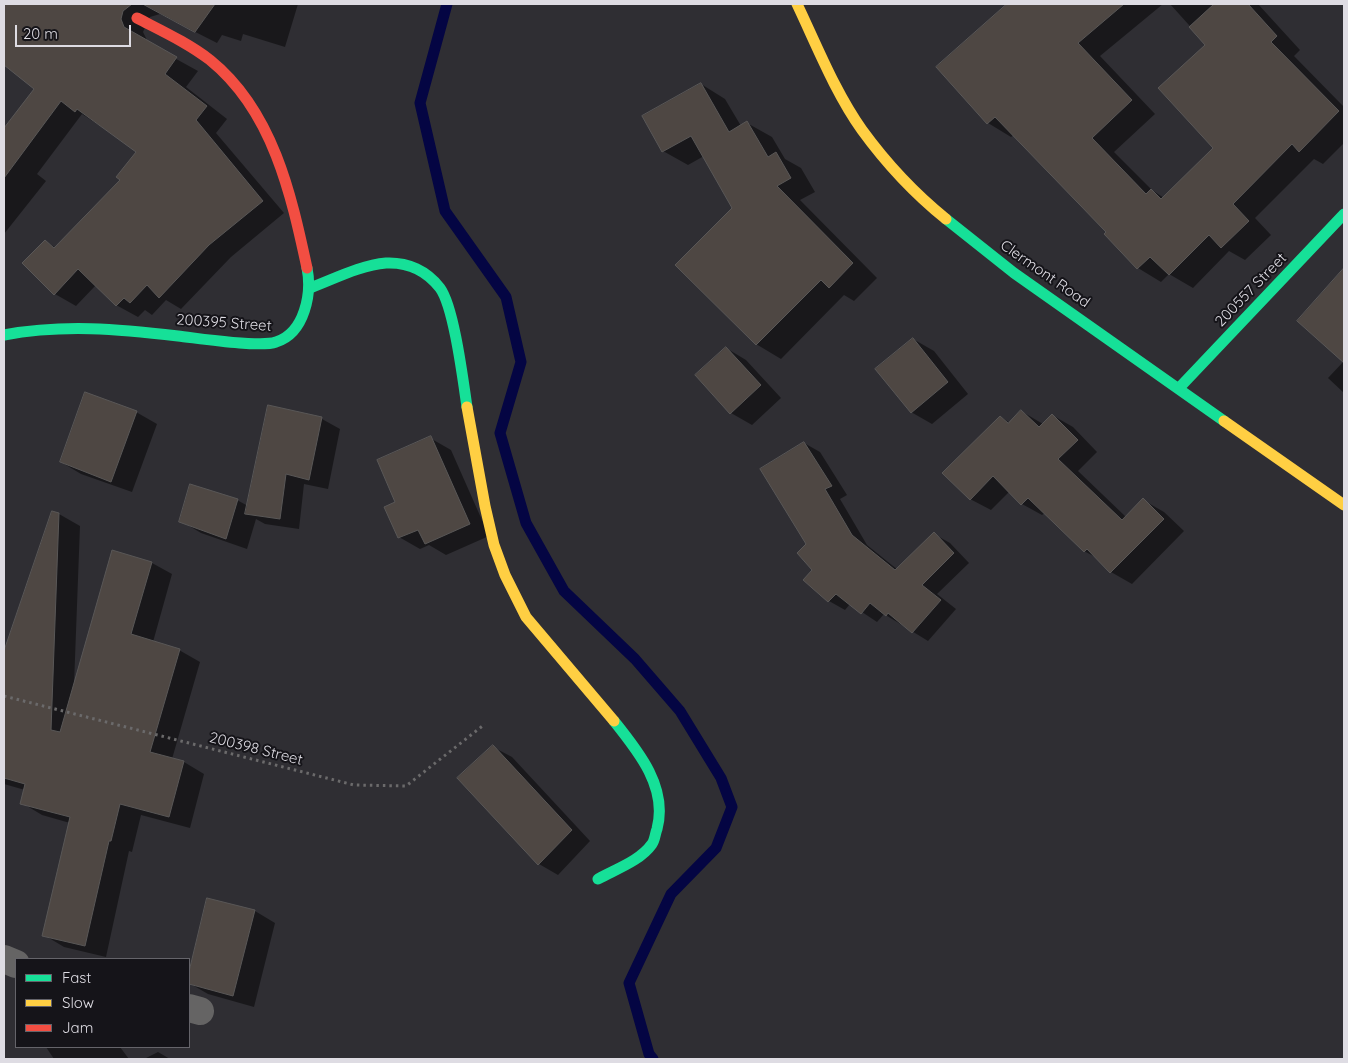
<!DOCTYPE html>
<style>
body{margin:0}
#map{position:relative;width:1348px;height:1063px;overflow:hidden;background:#2f2e33;font-family:Quicksand,sans-serif}
canvas{display:block}
.frame{position:absolute;inset:0;border:5px solid #dedce3;pointer-events:none}
.legend{position:absolute;left:15px;top:958px;width:175px;height:90px;box-sizing:border-box;background:#151419;border:1px solid #65646a;margin:0;padding:6px 9px;list-style:none;font-size:15px;color:#dedce3}
.legend li{display:flex;align-items:center;gap:10px;height:25px}
.legend b{width:25px;border:1px solid #65646a}
.scale{position:absolute;left:15px;top:25px;width:116px;height:22px;box-sizing:border-box;border:2px solid #dedce3;border-top:0;padding-left:6px;font-size:15px;line-height:18px;white-space:nowrap;color:#dedce3;-webkit-text-stroke:4px #151419;paint-order:stroke}
</style>
<div id="map">
<canvas width="1348" height="1063"></canvas>
<div class="frame"></div>
<ul class="legend">
<li><b style="height:6px;background:#16e098"></b>Fast</li>
<li><b style="height:6px;background:#ffcf43"></b>Slow</li>
<li><b style="height:6px;background:#f24e42"></b>Jam</li>
</ul>
<div class="scale">20 m</div>
</div>
<script>
const ctx = document.querySelector('canvas').getContext('2d');
ctx.lineJoin = 'round';
function fillPath(path, color) {
  ctx.fillStyle = color;
  ctx.fill(path, 'evenodd');
}
function trace(path, color, width, dash) {
  ctx.strokeStyle = color;
  ctx.lineWidth = width;
  ctx.lineCap = dash ? 'butt' : 'round';
  ctx.setLineDash(dash || []);
  ctx.stroke(path);
}
function label(font, color, halo, rows, align = 'center') {
  ctx.font = font + ' Quicksand,sans-serif';
  ctx.lineWidth = 4;
  ctx.setLineDash([]);
  ctx.textBaseline = 'middle';
  ctx.strokeStyle = halo;
  ctx.fillStyle = color;
  for (const [text, x, y, turn = 0] of rows) {
    ctx.save();
    ctx.translate(x, y);
    ctx.rotate((+turn || 0) * Math.PI / 180);
    ctx.textAlign = isNaN(turn) ? turn : align;
    if (halo) ctx.strokeText(text, 0, 0);
    ctx.fillText(text, 0, 0);
    ctx.restore();
  }
}
const shadow = new Path2D(`
 M 4,4 L 44,4 L 79,31 L 107,13 L 111,4 L 298,4 L 285,47 L 243,34 L 241,41 L 222,35 L 217,43 L 160,14 L 150,17 L 143,32 L 149,44 L 198,71 L 186,87 L 227,119 L 216,133 L 284,213 L 231,257 L 181,309 L 166,300 L 152,315 L 145,310 L 138,317 L 116,305 L 96,285 L 76,306 L 55,294 L 45,241 L 56,248 L 122,180 L 138,151 L 82,114 L 37,174 L 46,181 L 4,234 L 4,130 L 36,88 L 4,63 Z
 M 1008,4 L 1163,4 L 1100,56 L 1155,114 L 1114,152 L 1152,190 L 1164,198 L 1215,148 L 1207,45 L 1170,4 L 1258,4 L 1300,50 L 1294,56 L 1344,107 L 1344,143 L 1323,164 L 1314,159 L 1255,218 L 1271,235 L 1245,260 L 1229,251 L 1193,288 L 1169,274 L 1161,282 L 1138,268 L 1106,234 L 1108,232 L 1014,135 L 1011,137 L 988,123 L 938,67 Z
 M 701,84 L 725,99 L 741,126 L 747,123 L 772,137 L 785,159 L 801,168 L 815,192 L 800,200 L 877,278 L 854,301 L 844,295 L 781,359 L 756,344 L 734,208 L 704,156 L 688,165 L 663,151 Z
 M 1344,270 L 1344,393 L 1328,378 L 1344,361 L 1299,320 Z
 M 913,339 L 934,351 L 968,394 L 932,424 L 911,412 Z
 M 726,348 L 746,360 L 781,398 L 752,425 L 731,413 L 697,375 Z
 M 269,407 L 322,419 L 340,429 L 328,489 L 304,484 L 299,529 L 265,524 L 256,519 L 247,549 L 201,533 L 181,521 L 237,500 L 248,506 Z
 M 1021,411 L 1043,424 L 1052,415 L 1073,427 L 1097,452 L 1078,471 L 1126,517 L 1143,500 L 1164,512 L 1184,531 L 1132,584 L 1111,572 L 1097,558 L 1084,551 L 1045,513 L 1042,515 L 1022,504 L 1010,491 L 991,510 L 970,499 L 1001,417 L 1010,423 Z
 M 136,412 L 157,424 L 132,492 L 81,474 L 61,462 Z
 M 430,438 L 451,450 L 489,536 L 446,555 L 429,545 L 420,549 L 399,537 L 397,502 Z
 M 804,443 L 820,452 L 847,495 L 840,499 L 867,545 L 898,570 L 934,534 L 950,543 L 969,563 L 937,594 L 956,609 L 928,641 L 884,614 L 877,622 L 850,604 L 845,610 L 829,601 L 805,580 L 814,570 L 808,544 Z
 M 52,513 L 59,514 L 80,526 L 74,685 L 152,563 L 172,574 L 153,642 L 179,650 L 200,662 L 172,759 L 184,762 L 204,774 L 190,828 L 141,815 L 132,852 L 129,851 L 106,957 L 64,947 L 44,935 L 70,823 L 42,815 L 22,803 L 25,790 L 4,784 L 4,655 Z
 M 493,747 L 512,757 L 590,841 L 558,875 L 539,864 L 459,778 Z
 M 208,899 L 255,911 L 275,923 L 254,1007 L 208,994 L 189,983 Z
 M 46,1047 L 120,1047 L 129,1059 L 54,1059 Z
 M 158,1052 L 170,1059 L 144,1059 Z`);
const stream = new Path2D(`
 M 447,4 L 420,103 L 445,211 L 506,297 L 521,362 L 500,433 L 526,523 L 564,591 L 635,659 L 680,711 L 721,778 L 732,807 L 716,848 L 671,894 L 629,983 L 649,1054 L 653,1059`);
const building = new Path2D(`
 M 4,4 L 132,4 L 123,11 L 121,19 L 124,27 L 177,57 L 165,74 L 207,106 L 196,120 L 263,201 L 209,245 L 159,298 L 147,285 L 130,303 L 124,298 L 116,306 L 78,269 L 54,295 L 22,263 L 45,240 L 54,248 L 120,180 L 116,177 L 136,152 L 77,109 L 75,112 L 61,101 L 4,178 L 4,128 L 34,89 L 4,65 Z
 M 143,4 L 215,4 L 195,32 Z
 M 1007,4 L 1124,4 L 1078,43 L 1132,100 L 1092,138 L 1146,194 L 1151,189 L 1161,199 L 1213,148 L 1158,88 L 1205,45 L 1189,27 L 1214,4 L 1248,4 L 1277,36 L 1271,42 L 1339,111 L 1299,152 L 1292,144 L 1233,204 L 1249,221 L 1221,248 L 1209,235 L 1169,275 L 1150,257 L 1137,269 L 1104,234 L 1106,232 L 995,117 L 987,124 L 936,67 Z
 M 701,83 L 729,132 L 747,121 L 768,157 L 776,152 L 791,178 L 777,186 L 853,263 L 829,288 L 821,280 L 756,345 L 675,265 L 732,208 L 691,136 L 662,152 L 642,116 Z
 M 1344,268 L 1344,363 L 1297,321 Z
 M 913,338 L 948,382 L 911,413 L 875,369 Z
 M 726,347 L 761,385 L 730,414 L 695,375 Z
 M 85,392 L 137,411 L 111,482 L 60,462 Z
 M 268,405 L 322,417 L 309,480 L 286,474 L 280,519 L 245,514 Z
 M 1021,410 L 1039,427 L 1052,414 L 1078,440 L 1058,459 L 1122,520 L 1143,498 L 1164,519 L 1110,573 L 1087,549 L 1084,552 L 1028,498 L 1021,505 L 993,476 L 970,500 L 942,473 L 1000,416 L 1008,423 Z
 M 431,436 L 470,524 L 425,544 L 418,530 L 398,538 L 384,507 L 395,502 L 377,460 Z
 M 804,442 L 832,486 L 825,489 L 852,535 L 895,570 L 934,532 L 954,553 L 922,585 L 941,600 L 912,633 L 888,613 L 886,616 L 870,603 L 861,614 L 836,594 L 828,602 L 803,580 L 812,570 L 797,553 L 806,544 L 760,469 Z
 M 190,484 L 238,499 L 226,539 L 179,522 Z
 M 52,511 L 59,513 L 51,730 L 60,732 L 112,550 L 152,562 L 131,634 L 180,649 L 150,752 L 184,761 L 169,817 L 120,804 L 111,841 L 109,841 L 85,946 L 42,936 L 70,817 L 20,804 L 25,784 L 4,778 L 4,651 Z
 M 493,745 L 572,830 L 538,865 L 457,778 Z
 M 207,898 L 255,910 L 233,996 L 189,984 L 189,972 Z`);
const path = new Path2D(`
 M 4,696 L 354,785 L 406,786 L 485,724`);
const street = new Path2D(`
 M 4,959 L 16,964
 M 189,1008 L 200,1011`);
const fast = new Path2D(`
 M 946,219 L 1014,273 L 1224,421
 M 310,288 C 334,279 361,265 386,263 C 408,262 427,271 440,288 C 454,307 463,380 467,407
 M 4,335 C 63,324 119,329 178,336 C 197,338 260,348 276,342 C 305,333 312,293 307,268
 M 1180,387 L 1344,214
 M 598,879 C 616,869 640,861 652,844 C 655,840 655,834 657,829 C 668,788 639,752 614,721`);
const slow = new Path2D(`
 M 797,4 C 817,46 835,92 862,130 C 886,163 915,194 946,219
 M 467,407 L 485,506 L 494,545 L 505,575 L 526,617 L 614,721
 M 1224,421 L 1344,505`);
const jam = new Path2D(`
 M 137,18 C 162,31 188,43 210,60 C 273,111 291,194 307,268`);
const streetNames = [
 ["Clermont Road",1045,274,35],
 ["200557 Street",1251,290,-46],
 ["200395 Street",224,323,4],
 ["200398 Street",256,749,14]
];
fillPath(shadow, '#0007');
trace(stream, '#040543', 11);
fillPath(building, '#4e4743');
trace(building, '#595757', 1);
trace(path, '#6b6a6b', 3, [2.5, 4]);
trace(street, '#656464', 28);
trace(fast, '#16e098', 11);
trace(slow, '#ffcf43', 11);
trace(jam, '#f24e42', 11);
label('15px', '#dedce3', '#151419', streetNames);
</script>
